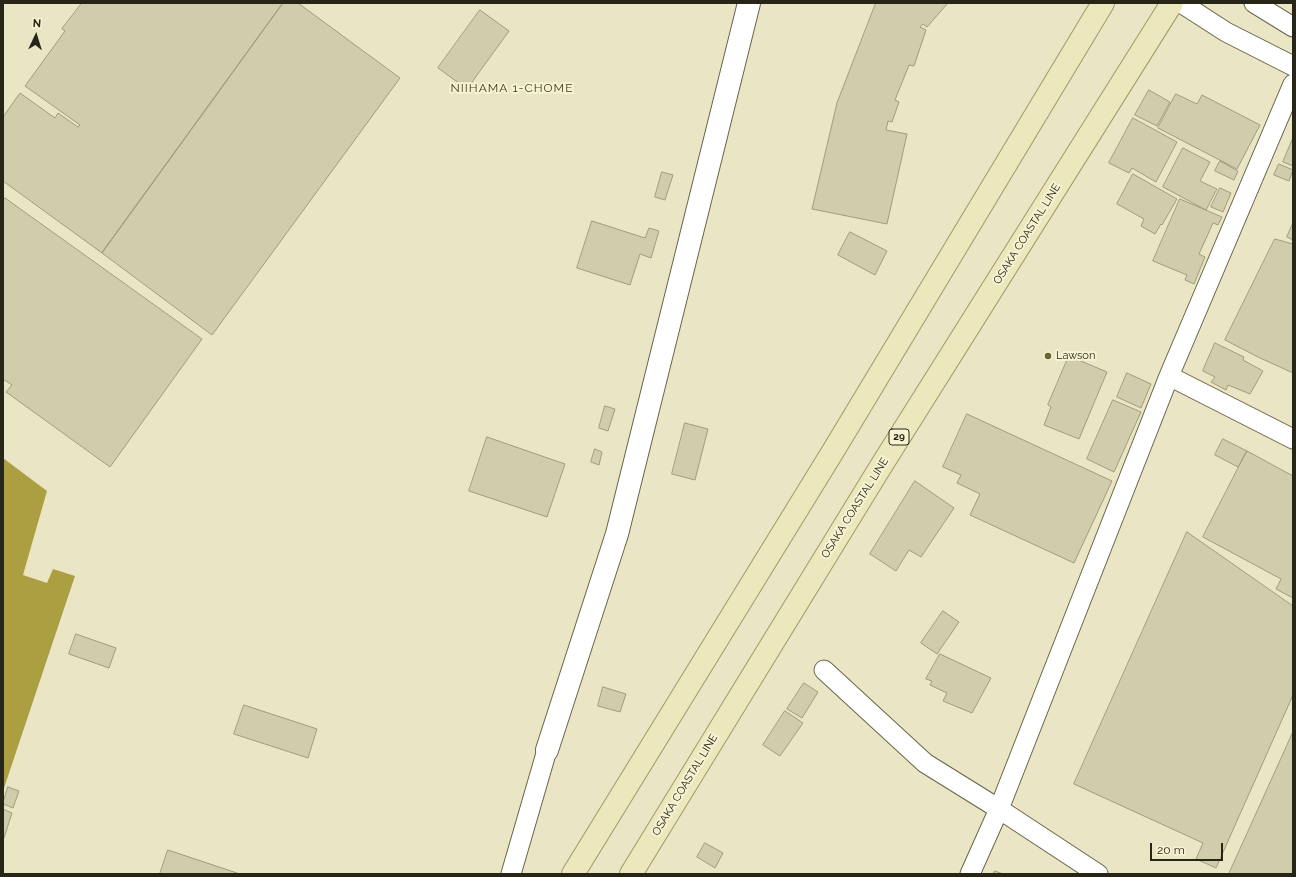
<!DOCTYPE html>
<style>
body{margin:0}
#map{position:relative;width:1296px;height:877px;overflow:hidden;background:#eae6c5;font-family:Raleway,sans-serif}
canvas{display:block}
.frame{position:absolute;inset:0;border:4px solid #262518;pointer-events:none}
.north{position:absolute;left:16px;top:16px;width:40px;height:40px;-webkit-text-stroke:3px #f7f3d2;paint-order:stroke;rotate:4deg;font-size:11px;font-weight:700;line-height:16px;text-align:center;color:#262518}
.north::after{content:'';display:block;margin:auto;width:14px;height:18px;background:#262518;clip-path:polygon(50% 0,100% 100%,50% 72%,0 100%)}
.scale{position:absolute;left:1150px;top:843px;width:73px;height:18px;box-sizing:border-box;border:2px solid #262518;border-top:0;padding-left:5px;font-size:12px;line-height:14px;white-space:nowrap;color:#262518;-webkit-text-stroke:3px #f7f3d2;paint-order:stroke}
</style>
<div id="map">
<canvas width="1296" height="877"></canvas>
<div class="frame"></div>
<div class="north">N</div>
<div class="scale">20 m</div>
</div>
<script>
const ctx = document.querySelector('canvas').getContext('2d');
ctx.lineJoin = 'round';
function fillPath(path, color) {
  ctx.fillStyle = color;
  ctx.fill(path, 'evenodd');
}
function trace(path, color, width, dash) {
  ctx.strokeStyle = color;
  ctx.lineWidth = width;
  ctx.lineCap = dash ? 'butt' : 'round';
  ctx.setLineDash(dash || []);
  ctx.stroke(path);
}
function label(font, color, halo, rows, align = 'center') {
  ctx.font = font + ' Raleway,sans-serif';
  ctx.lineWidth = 4;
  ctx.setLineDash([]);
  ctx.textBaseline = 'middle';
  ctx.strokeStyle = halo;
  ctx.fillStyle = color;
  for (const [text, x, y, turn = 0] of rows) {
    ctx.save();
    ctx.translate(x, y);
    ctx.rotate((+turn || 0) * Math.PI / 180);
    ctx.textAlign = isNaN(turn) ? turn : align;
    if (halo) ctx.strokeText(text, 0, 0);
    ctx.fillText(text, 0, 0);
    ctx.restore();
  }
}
const water = new Path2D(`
 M 3,458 L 47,491 L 23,575 L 47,583 L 53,569 L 75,576 L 3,791 Z`);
const building = new Path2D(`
 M 82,3 L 283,3 L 102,253 L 3,181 L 3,117 L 20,93 L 55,118 L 58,113 L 78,127 L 80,125 L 25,86 L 65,31 L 62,29 Z
 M 283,3 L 298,3 L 400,78 L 212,335 L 102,253 Z
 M 876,3 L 948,3 L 927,27 L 923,24 L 920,27 L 926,30 L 914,66 L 909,65 L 895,100 L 899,102 L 892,122 L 888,121 L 886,130 L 907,134 L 887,224 L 812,209 L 837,103 Z
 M 480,10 L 509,31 L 467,89 L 438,68 Z
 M 1149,90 L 1170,102 L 1157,126 L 1135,115 Z
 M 1176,94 L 1197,104 L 1202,95 L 1260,125 L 1237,169 L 1158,128 Z
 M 1133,118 L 1177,142 L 1156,182 L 1132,168 L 1129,173 L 1109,163 Z
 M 1293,138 L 1293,166 L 1283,162 Z
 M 1183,148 L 1210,162 L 1200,181 L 1217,189 L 1206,210 L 1163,187 Z
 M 1220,161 L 1238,171 L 1234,180 L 1215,171 Z
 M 1279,164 L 1293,170 L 1289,181 L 1274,175 Z
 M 662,172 L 673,175 L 665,200 L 655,197 Z
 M 1133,174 L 1177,199 L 1162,225 L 1161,224 L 1155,234 L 1141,226 L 1144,219 L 1117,204 Z
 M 1220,188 L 1231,193 L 1223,212 L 1211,207 Z
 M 5,198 L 202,339 L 110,467 L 6,392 L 12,385 L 3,379 L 3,201 Z
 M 1180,199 L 1222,217 L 1218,225 L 1213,223 L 1199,254 L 1205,257 L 1194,284 L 1185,280 L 1187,275 L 1153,261 Z
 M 592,221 L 645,238 L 649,228 L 659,231 L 651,258 L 640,254 L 630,285 L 577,268 Z
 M 1293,223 L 1293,240 L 1287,237 Z
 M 850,232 L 887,251 L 875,275 L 838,255 Z
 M 1275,239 L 1293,244 L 1293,373 L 1258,357 L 1225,340 Z
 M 1215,343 L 1244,357 L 1243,360 L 1263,371 L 1250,394 L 1228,385 L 1226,390 L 1211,382 L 1215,377 L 1203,371 Z
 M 1069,356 L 1107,372 L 1079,439 L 1044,425 L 1051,407 L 1048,405 Z
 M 1127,373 L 1151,384 L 1141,408 L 1117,397 Z
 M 1113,400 L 1141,412 L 1114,472 L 1087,459 Z
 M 605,406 L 615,409 L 608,431 L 599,428 Z
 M 967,414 L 1112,481 L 1074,563 L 970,515 L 980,494 L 957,483 L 961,475 L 943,467 Z
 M 685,423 L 708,429 L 695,480 L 672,474 Z
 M 487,437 L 565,464 L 547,517 L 469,491 Z
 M 1223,439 L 1247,451 L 1238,467 L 1215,455 Z
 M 595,449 L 602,452 L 599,465 L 591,462 Z
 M 1247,451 L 1293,476 L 1293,598 L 1276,589 L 1281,579 L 1203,537 Z
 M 915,481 L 954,508 L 921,557 L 909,550 L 896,571 L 870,554 Z
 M 1187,532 L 1293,606 L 1293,695 L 1216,868 L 1196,859 L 1203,843 L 1074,784 Z
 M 943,611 L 959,622 L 937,654 L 921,643 Z
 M 76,634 L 116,648 L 109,668 L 69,654 Z
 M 940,654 L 991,678 L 972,713 L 943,701 L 947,693 L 930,685 L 932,681 L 926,679 Z
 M 804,683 L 818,692 L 802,718 L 787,709 Z
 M 603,687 L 626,694 L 620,712 L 598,706 Z
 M 244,705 L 317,729 L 308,758 L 234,734 Z
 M 785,711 L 803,723 L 780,756 L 763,745 Z
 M 1293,732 L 1293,874 L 1229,874 Z
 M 8,787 L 19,791 L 13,808 L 3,804 Z
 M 3,809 L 12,813 L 4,838 L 3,838 Z
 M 705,843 L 723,853 L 715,868 L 697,857 Z
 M 168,850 L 240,874 L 160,874 Z
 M 995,871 L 1003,874 L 993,874 Z`);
const minor = new Path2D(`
 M 1181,3 L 1226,32 L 1293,66
 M 1254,3 L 1293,27
 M 1169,376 L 1293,439
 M 824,670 L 925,763 L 999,809 L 1098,874
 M 511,874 L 547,750
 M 970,874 L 999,809 L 1169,376 L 1293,84`);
const tertiary = new Path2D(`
 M 547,750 L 617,534 L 749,3`);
const primary = new Path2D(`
 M 573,874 L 835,448 L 1103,3
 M 631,874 L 878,471 L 1172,3`);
const markers = [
 [1048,356,4,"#6c6532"]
];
const shields = [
 [899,437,20]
];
const shieldNames = [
 ["29",899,437]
];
const streetNames = [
 ["OSAKA COASTAL LINE",1027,234,-58],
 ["OSAKA COASTAL LINE",855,508,-58],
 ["OSAKA COASTAL LINE",685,785,-59]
];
const poiNames = [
 ["Lawson",1056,356]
];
const neighbourhoodNames = [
 ["NIIHAMA 1-CHOME",512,88]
];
fillPath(water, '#ab9f42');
fillPath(building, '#d0ccac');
trace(building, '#9f9c7d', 1);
trace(minor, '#696549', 21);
trace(tertiary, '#696549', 24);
trace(primary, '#9f9966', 24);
trace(minor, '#fff', 19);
trace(tertiary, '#fff', 22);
trace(primary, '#ece7bc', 22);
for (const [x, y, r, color] of markers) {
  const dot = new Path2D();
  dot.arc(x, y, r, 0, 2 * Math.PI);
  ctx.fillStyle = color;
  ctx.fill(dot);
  trace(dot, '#f7f3d2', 1.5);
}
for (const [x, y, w] of shields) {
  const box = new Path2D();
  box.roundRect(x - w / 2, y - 8, w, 16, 3);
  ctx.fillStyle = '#f7f3d2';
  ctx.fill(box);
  trace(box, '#262518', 1);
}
label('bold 10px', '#262518', null, shieldNames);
label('11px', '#262518', '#f7f3d2', streetNames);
label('11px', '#262518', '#f7f3d2', poiNames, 'left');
ctx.letterSpacing = '1px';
label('12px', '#443f16', '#f7f3d2', neighbourhoodNames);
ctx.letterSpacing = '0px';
</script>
